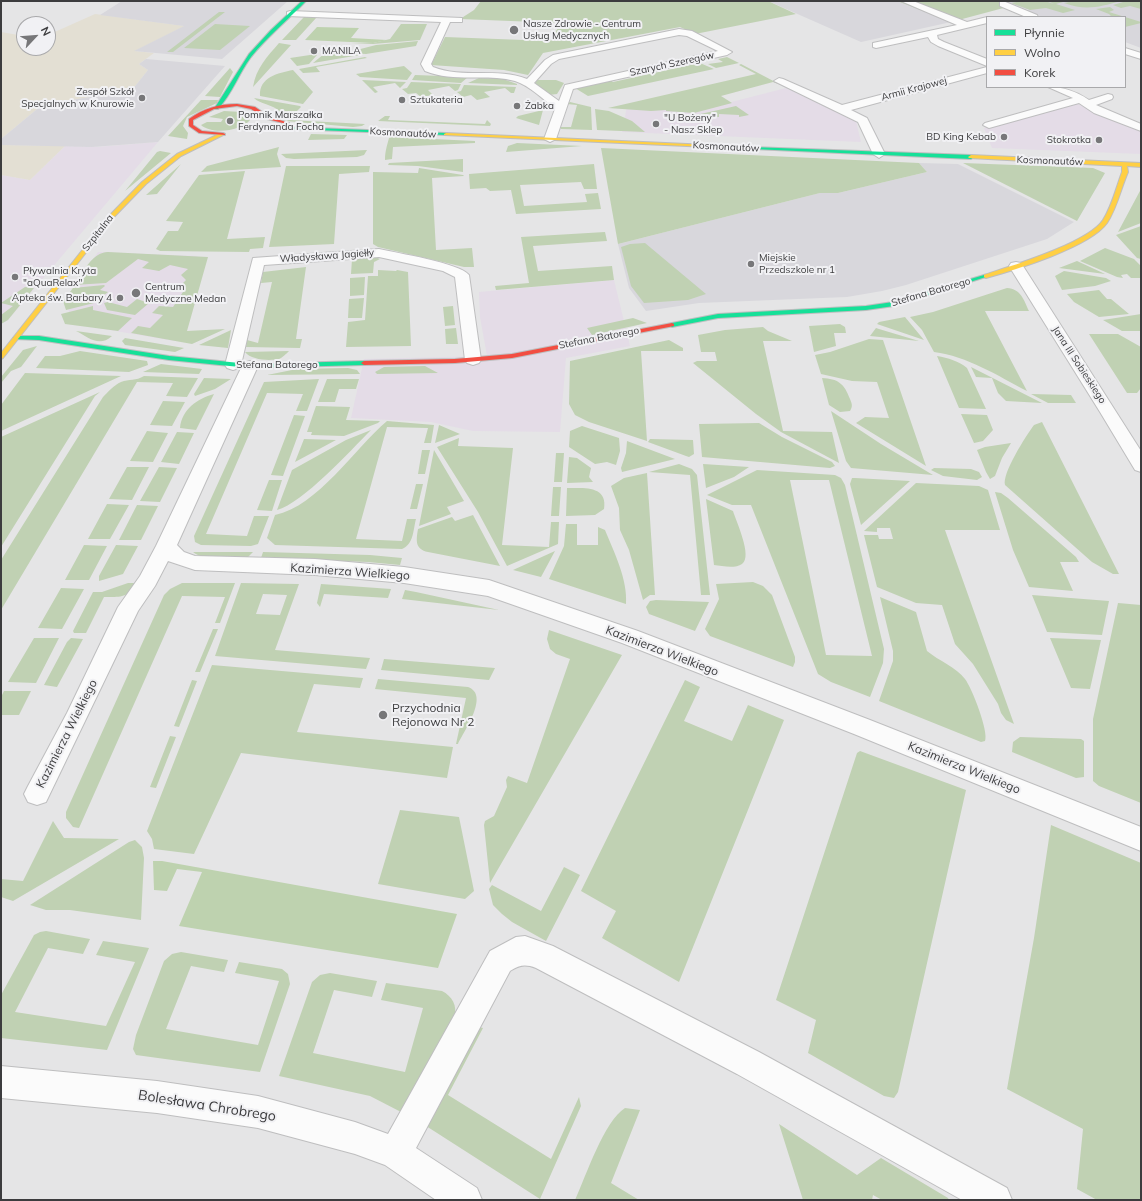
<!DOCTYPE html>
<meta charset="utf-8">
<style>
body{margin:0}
#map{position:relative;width:1142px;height:1201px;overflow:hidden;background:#e5e5e6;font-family:Mulish,sans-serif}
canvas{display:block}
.frame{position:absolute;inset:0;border:2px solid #3c3c3e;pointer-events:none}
.legend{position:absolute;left:986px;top:16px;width:140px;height:72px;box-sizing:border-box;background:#f1f1f4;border:1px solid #a9a9ab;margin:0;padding:5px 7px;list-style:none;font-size:12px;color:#3c3c3e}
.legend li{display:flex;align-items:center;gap:8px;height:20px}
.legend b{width:20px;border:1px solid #a9a9ab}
.north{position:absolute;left:16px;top:16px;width:40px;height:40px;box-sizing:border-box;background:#f1f1f4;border:1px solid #a9a9ab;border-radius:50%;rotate:64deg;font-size:11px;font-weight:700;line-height:16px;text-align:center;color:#3c3c3e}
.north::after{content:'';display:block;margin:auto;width:14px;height:18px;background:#777779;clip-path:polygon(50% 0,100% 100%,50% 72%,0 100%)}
</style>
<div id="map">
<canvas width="1142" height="1201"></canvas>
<div class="frame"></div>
<ul class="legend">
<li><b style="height:5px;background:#16e098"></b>Płynnie</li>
<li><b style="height:5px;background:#ffcf43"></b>Wolno</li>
<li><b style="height:5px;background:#f24e42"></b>Korek</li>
</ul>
<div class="north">N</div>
</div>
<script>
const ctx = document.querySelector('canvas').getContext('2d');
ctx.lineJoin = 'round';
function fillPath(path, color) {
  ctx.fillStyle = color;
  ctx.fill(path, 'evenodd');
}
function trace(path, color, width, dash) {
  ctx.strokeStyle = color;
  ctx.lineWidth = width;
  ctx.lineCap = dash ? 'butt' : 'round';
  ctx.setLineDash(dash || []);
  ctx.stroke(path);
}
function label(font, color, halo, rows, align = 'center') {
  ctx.font = font + ' Mulish,sans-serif';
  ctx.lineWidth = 4;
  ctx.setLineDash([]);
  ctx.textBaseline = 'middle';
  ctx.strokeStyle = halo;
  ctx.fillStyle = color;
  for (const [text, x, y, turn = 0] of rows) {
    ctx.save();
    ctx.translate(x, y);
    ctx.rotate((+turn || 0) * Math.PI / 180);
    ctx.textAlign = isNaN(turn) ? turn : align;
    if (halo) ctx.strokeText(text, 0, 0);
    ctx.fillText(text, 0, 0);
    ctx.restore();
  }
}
const commercial = new Path2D(`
 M 786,88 L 856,121 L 861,142 L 622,132 L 627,106 L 708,108 Z
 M 1075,103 L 1141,130 L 1141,154 L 992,148 L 984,128 Z
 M 158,142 L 8,320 L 1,324 L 1,175 L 30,180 L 65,146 L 97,147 Z
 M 98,252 L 198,256 L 174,341 L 75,324 L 64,301 Z
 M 614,280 L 630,346 L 566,358 L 560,432 L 473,431 L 431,422 L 351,418 L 364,359 L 487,356 L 480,317 L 479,292 Z`);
const industrial = new Path2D(`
 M 95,14 L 185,26 L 135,51 L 154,53 L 139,64 L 148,70 L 132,90 L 42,105 L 1,139 L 1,32 L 24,36 L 24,48 L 48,48 L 48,35 Z
 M 1,145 L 2,145 L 65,146 L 30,180 L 1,175 Z`);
const built = new Path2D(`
 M 122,1 L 288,1 L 222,59 L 134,51 L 184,26 L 100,15 Z
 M 768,1 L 897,1 L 951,22 L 861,42 Z
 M 1004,1 L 1141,1 L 1141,48 L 1125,42 L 1125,17 L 1043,17 L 1026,11 L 1029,10 Z
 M 146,59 L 225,66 L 158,142 L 92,147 L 1,145 L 1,139 L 42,105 L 132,90 L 148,70 L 139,64 Z
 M 919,163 L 958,164 L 1074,222 L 1047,239 L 906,285 L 882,291 L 847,297 L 699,303 L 646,311 L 629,288 L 618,244 L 820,193 L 838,193 L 927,172 Z`);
const green = new Path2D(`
 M 481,1 L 768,1 L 796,14 L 695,34 L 680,27 L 543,53 L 528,75 L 504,70 L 431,65 L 445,37 L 550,41 L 561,23 L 460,19 L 474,10 Z
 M 897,1 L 1000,1 L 1011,6 L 951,22 Z
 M 1022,1 L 1045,1 L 1054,4 L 1048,1 L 1061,1 L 1063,2 L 1056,4 L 1075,10 L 1063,13 L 1046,8 L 1030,10 L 1011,3 Z
 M 1074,1 L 1141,1 L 1141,9 L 1130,6 L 1121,8 L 1113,5 L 1123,2 L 1121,1 C 1099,7 1086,11 1064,3 Z
 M 1110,7 L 1114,10 L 1109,12 L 1141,22 L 1141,23 L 1125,27 L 1125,17 L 1112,17 L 1109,14 L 1096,9 Z
 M 219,12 L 225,12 L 173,52 L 167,52 Z
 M 304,17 L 317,17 L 296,40 L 282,40 Z
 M 215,24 L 250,26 L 220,50 L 184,48 Z
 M 401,24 L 427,24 L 420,40 L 373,44 L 351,43 L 373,43 L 390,39 Z
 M 418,41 L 416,46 L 366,54 L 345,53 L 376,45 Z
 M 279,43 L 291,45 L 253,87 C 256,68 267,57 279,43 Z
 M 324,54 L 360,55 L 313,63 Z
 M 310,55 L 317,55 L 309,64 L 297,66 L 290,58 Z
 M 365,57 L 367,58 L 316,67 L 320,72 L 303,73 L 299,69 Z
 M 727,57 L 739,63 L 716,68 L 708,64 L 723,62 L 718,59 Z
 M 700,63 L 714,69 L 588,96 L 575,88 L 609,79 L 613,82 Z
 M 741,64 L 781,85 L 773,82 L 721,96 L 732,103 L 694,113 L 666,111 L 666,110 L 651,111 L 608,108 L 756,74 L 739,65 Z
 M 404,66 L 412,73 L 407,80 L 360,77 L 356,74 Z
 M 230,68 L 233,72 L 220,97 L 205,96 Z
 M 293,70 L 313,92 L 303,104 L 260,96 C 259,77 278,73 293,70 Z
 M 415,75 L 468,77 L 461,83 L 412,80 Z
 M 479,78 L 503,79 L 517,84 L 517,85 L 468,83 Z
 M 362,80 L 406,82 L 400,88 L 395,83 L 373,87 L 378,92 L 375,93 Z
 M 537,80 L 556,80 L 564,83 L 557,94 L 549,95 L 534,84 Z
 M 411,82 L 461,84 L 458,90 L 455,91 L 449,86 L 428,90 L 433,95 L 421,97 L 416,93 L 408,94 L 402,89 L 407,88 Z
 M 464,85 L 516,87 L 514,93 L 511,93 L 505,88 L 484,92 L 490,97 L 477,100 L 471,95 L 463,97 L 457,92 L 461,91 Z
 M 254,98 L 300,106 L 301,107 L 297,111 L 287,116 L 281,114 L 285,113 L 284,112 L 280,112 C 273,104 259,104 254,98 Z
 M 201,100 L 218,100 L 217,103 L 187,117 L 183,126 L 188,133 L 187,139 L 168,136 Z
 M 570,102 L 591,107 L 592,130 L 561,129 L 560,127 L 571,127 L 577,105 L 567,104 Z
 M 736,106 L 749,115 L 739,117 L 739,115 L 719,114 L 719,117 L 696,115 Z
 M 595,109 L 609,111 L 632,121 L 645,132 L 597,130 Z
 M 543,110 L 539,125 L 516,118 L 518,116 Z
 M 224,111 L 242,112 L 250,116 L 250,120 C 242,131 212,135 201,125 L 207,122 L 221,122 L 223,119 L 209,117 Z
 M 385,116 L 390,116 L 388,120 L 485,124 L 487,120 L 491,124 L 490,126 L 378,121 Z
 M 286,121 L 289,120 L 365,124 L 362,126 L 353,127 Z
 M 311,134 L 347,135 L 344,139 L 308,140 Z
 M 391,137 L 475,141 L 475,143 L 393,147 L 392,159 L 385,160 C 385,151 387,146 389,138 Z
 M 517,143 L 582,146 L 506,152 L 508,146 Z
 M 279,147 L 277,154 L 281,167 L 201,172 L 207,166 Z
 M 601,148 L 919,163 L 927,172 L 838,193 L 820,193 L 618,244 Z
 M 367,150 L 364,155 L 357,157 L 294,159 L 286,158 L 281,154 Z
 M 160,151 L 171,153 L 125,191 L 157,152 Z
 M 463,159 L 463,172 L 418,166 L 388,165 L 389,163 Z
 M 963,163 L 1093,168 L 1105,173 L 1077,221 Z
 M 181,164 L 157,194 L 146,195 Z
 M 594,164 L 597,189 L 584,189 L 581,182 L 520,185 L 524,206 L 587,202 L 585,194 L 598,193 L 601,209 L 516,214 L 511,190 L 490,191 L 486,188 L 470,189 L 469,174 Z
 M 286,166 L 370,166 L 369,172 L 339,174 L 334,244 L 269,247 Z
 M 419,168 L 463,175 L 464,176 L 432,178 L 436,250 L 472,248 L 474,267 L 464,267 L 378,247 L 373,244 L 373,172 L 418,173 Z
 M 245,171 L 227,239 L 265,237 L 263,248 L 250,249 L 249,252 L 160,251 L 156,249 L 168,231 L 178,231 L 183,222 L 166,221 L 199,175 Z
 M 1141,189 L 1141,223 L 1118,232 Z
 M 1141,226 L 1141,259 L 1137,258 L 1116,235 Z
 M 605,232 L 607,241 L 533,246 L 538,271 L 612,266 L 614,280 L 496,290 L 495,286 L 529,283 L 521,237 Z
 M 645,243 L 706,294 L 688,300 L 644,303 L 631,286 L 621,247 L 630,244 Z
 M 1105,248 L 1134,259 L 1141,266 L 1141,278 L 1131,278 L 1127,274 L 1121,275 L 1123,278 L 1117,277 L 1080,261 Z
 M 108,252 L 208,257 L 187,331 L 225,329 L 192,344 L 131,333 L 138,326 L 150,328 L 163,315 L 152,313 L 159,306 L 173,307 L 183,292 L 176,290 L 186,280 L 181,275 L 188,269 L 170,265 L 159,271 L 142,268 L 149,262 L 138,259 L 106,283 L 74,285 C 83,273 92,252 108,252 Z
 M 375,257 L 380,259 L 374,262 L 373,273 L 351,274 L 352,259 Z
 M 1077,261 L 1103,273 L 1105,274 L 1059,268 Z
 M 306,267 L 296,339 L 302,339 L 300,348 L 246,347 L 247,340 L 258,343 L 272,282 L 261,283 L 263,272 Z
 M 378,270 L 396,271 L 397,270 L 408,272 L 411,346 L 346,347 L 348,322 L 365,320 L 368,276 L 378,276 Z
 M 1064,271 L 1106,278 L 1111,281 L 1095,286 L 1062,290 L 1055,276 Z
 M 365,277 L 364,295 L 350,296 L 350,278 Z
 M 104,285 L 105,286 L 100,290 L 108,292 L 94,303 L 66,310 L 63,301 L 73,288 Z
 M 25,287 L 34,288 L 8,320 L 1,324 L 1,315 L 13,306 L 1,303 Z
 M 1007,288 C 1021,289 1024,300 1029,311 L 985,311 L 1027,391 C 998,376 967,356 934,352 L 922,330 L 910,317 L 933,312 Z
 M 1099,290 L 1107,299 L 1111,299 L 1129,314 L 1099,317 L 1074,302 L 1067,294 Z
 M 364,298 L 362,318 L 348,318 L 349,299 Z
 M 137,299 L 149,303 L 135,315 L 107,310 L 104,303 L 108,302 L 127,307 Z
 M 93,306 L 93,310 L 132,318 L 118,331 L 65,324 L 61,314 Z
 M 453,306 L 455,325 L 445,326 L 443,307 Z
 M 1141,314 L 1141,331 L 1122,331 L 1103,320 Z
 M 905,317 L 924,340 L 877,324 L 879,322 Z
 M 633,318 L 647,323 L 592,335 L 587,328 Z
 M 840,324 L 845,327 L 846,333 L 834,333 L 836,346 L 814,352 L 809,326 Z
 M 763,327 L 768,331 L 792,341 L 763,341 L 783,431 L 832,432 L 839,463 L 781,432 L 756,414 L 693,363 L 697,361 L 717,361 L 715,352 L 701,352 L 698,335 L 725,330 Z
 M 456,328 L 458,344 L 446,344 L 445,329 Z
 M 876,328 L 879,329 L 919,341 L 870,336 Z
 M 231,330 L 228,348 L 199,345 Z
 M 76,331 L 112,336 C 99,348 88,337 76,331 Z
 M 1089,334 L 1118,334 L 1141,347 L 1141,388 L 1137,393 L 1127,393 Z
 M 125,338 L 184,348 L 175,352 L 125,345 L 122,341 Z
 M 869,339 L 883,340 L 926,466 L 856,423 L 865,417 L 889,418 L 877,382 L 852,381 L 821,374 L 815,355 L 830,352 Z
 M 669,340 L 683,348 L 683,351 L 641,351 L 647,441 L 589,422 L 575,415 L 569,404 L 570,361 Z
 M 37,346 L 21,367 L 11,371 L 1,383 L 1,377 L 23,350 Z
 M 80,351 L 147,361 L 148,365 L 129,372 L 36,368 L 45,356 L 60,356 Z
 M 289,351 C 286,354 282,358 279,359 C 269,361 251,360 245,352 Z
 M 937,356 C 948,358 959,361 967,368 L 986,409 L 959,408 Z
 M 161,364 L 202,369 L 199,374 L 143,372 Z
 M 425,366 L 438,373 L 377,374 L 375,372 L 384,367 Z
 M 971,367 L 1042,403 L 1006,401 L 998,393 L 992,378 L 976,377 Z
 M 348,368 L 357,370 L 360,374 L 267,375 L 297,369 Z
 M 25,373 L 121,376 L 1,431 L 1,405 Z
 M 144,376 L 198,378 L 187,397 L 166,396 L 173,383 L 137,382 L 1,610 L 1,560 L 103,397 C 108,392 114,385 121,382 C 129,379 136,381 144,376 Z
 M 204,378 L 231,379 L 215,389 L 195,396 L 194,394 Z
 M 822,378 C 838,379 844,383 850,399 C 852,404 853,406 850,411 L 840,412 L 829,405 Z
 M 319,379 L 307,411 L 296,411 L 303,394 L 267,393 L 206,534 L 247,536 L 254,516 L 269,516 L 258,544 L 251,546 L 201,545 L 195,542 L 194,536 L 264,382 Z
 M 327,379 L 359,379 L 356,389 L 339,389 L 335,402 L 318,402 Z
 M 100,392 L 95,396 L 1,547 L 1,437 Z
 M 214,394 L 196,430 L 180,428 C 182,409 197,399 214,394 Z
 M 1031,394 L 1071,395 L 1076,403 L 1048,403 Z
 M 163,401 L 185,402 L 172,426 L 150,425 Z
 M 316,406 L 350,407 L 346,420 L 380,421 L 378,423 L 344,436 L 311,435 L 312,432 L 307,432 Z
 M 831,411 L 881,444 L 933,475 L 851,468 L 846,461 Z
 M 961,414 L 987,415 L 993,430 L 983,441 L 974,443 Z
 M 294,415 L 305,416 L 283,476 L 271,475 Z
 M 387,421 L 434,425 L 431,443 L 424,443 L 428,428 L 387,427 L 356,539 L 402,541 L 407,519 L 416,519 C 413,530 414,544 402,549 L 275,545 L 267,538 L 275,515 C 318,506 354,449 387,421 Z
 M 1042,422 L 1119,574 L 1113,574 L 1092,562 L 1005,485 C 1002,473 1026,436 1034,425 Z
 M 759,423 L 782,437 L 832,462 L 835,466 L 830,468 L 702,457 L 699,424 Z
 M 439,425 L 460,434 L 435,443 Z
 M 582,426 L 619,438 L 620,451 L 616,465 L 607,462 L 595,464 L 569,447 L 570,431 Z
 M 371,430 C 350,451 303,503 277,510 L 292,470 L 346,440 Z
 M 147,431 L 168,433 L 153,462 L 130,461 Z
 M 177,432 L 194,433 L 179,464 L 161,462 Z
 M 459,438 L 458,446 L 513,448 L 502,545 L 549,547 L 551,522 L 559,522 L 558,544 L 507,566 L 478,512 L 437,447 Z
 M 304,439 L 336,440 L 295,462 Z
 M 650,439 L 693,440 L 694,454 L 689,457 L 686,456 L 648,442 Z
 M 627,441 L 675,459 L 622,472 L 621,468 L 626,453 Z
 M 1011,443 L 1002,458 L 995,476 L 990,479 L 986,472 L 977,450 L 985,447 Z
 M 422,450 L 430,450 L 425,474 L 418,474 Z
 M 434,450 L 464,501 L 447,507 L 451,514 L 419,526 Z
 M 556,453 L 564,453 L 562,482 L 554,482 Z
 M 569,457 L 577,458 L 591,468 L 589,477 L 593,482 L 567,483 Z
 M 679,464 L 692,469 L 697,475 L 710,595 L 701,595 L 690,475 L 649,472 Z
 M 703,464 L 749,467 L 734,477 L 706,488 Z
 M 127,467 L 149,467 L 132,500 L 109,499 Z
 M 159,467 L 177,468 L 160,502 L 140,501 Z
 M 934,468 L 971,469 L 979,472 L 982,477 L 977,480 L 943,476 L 931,470 Z
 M 757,470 L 835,475 L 841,478 L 845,485 L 884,649 L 883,663 L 870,697 L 831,682 L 818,674 L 751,505 L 732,505 L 707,495 ZM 790,480 L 829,480 L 872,656 L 826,655 Z
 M 647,473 L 655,595 L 650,595 L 643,600 L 629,550 L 620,530 L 619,508 L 611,486 L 624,478 Z
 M 852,478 L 855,478 L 910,481 L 861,525 L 850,484 Z
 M 269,480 L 282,480 L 272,511 L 257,510 Z
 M 916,483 L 979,486 L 988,490 L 1000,530 L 945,530 L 1014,724 L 1006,720 L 1001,713 L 998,704 L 973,664 L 955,644 L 942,605 L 916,603 L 877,587 L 864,535 L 878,535 L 879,539 L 893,539 L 890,528 L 877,528 L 877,532 L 864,531 Z
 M 416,484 L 423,484 L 417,509 L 410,509 Z
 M 553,487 L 561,487 L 559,516 L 551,516 Z
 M 567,488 C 583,488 608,485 604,509 L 595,515 L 566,516 Z
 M 995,492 L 1001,493 L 1008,498 L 1076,557 L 1079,562 L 1060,562 L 1073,591 L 1029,587 L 1013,550 Z
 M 706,499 L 733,511 C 736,521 753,557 742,564 C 735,569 722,566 714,565 Z
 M 107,504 L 129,505 L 110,539 L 88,539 Z
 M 137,505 L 158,506 L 141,540 L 119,540 Z
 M 473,515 L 500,566 L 428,552 C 415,549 416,541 418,529 L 452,517 L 455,521 Z
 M 566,524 L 577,524 L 577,545 L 598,545 L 598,527 L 605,530 C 614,552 628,580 626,604 L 549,579 L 564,546 Z
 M 84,545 L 107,546 L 89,580 L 65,580 Z
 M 116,545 L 138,546 L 123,574 L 99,581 L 99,576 Z
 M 555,551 L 541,577 L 513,570 Z
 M 193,552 L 253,552 L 247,558 C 234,558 202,561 193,552 Z
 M 263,552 L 370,555 L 402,558 L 400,565 L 368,562 L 261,558 Z
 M 753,582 L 763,586 L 772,595 L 795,657 L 795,662 L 793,667 L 710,636 L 705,629 L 719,599 L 716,584 Z
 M 128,583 L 138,583 C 127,598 122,597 104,597 L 86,633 L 74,633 L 73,631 L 93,592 L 102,592 Z
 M 182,583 L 235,583 L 220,623 L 215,623 L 225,597 L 182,596 L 79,828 L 73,827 L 66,818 L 66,812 L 164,595 L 170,589 Z
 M 241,583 L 299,584 L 275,650 L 370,658 L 366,669 L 215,656 ZM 263,594 L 287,595 L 280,615 L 256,614 Z
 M 321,584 L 391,589 L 388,598 L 324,594 L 320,607 L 317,603 Z
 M 61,588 L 84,589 L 62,629 L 38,628 Z
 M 405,590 L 416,592 L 499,610 L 402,599 Z
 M 1032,595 L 1109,601 L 1102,635 L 1047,632 Z
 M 880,597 L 916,612 L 927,651 C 939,661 956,667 965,679 C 972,688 989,732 985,741 L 981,742 L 879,701 L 893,661 L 893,651 Z
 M 656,600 L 709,602 L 695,631 L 649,614 L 646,607 L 650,601 Z
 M 1118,603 L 1141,605 L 1141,803 L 1099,786 L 1093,781 L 1093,719 Z
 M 213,629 L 218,629 L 200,672 L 195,672 Z
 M 549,630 L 622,655 L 490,883 L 484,825 L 485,821 L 494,816 L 507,787 L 506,780 L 508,776 L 527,783 L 570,659 L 556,654 L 550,649 L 547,639 Z
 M 34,638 L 59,638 L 36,683 L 8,682 Z
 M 71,638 L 83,639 L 57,687 L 44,685 L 67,642 Z
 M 1050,638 L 1101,640 L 1090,689 L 1071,688 Z
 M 384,659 L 495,668 L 489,680 L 381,670 Z
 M 212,665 L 363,678 L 360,688 L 314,684 L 297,732 L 453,747 L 447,778 L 241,753 L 194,854 L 154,849 L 152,839 L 147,831 Z
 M 378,679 L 468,687 C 490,695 464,731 458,744 L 456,744 L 466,698 L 375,689 Z
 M 192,680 L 197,681 L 179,727 L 174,726 Z
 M 685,680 L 700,687 L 684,721 L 732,741 L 748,705 L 784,720 L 679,982 L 602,938 L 616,911 L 581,891 Z
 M 4,691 L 31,691 L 19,715 L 1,715 L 1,697 Z
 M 170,736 L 176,737 L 156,788 L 150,787 Z
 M 1020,737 L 1081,739 L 1084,741 L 1084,777 L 1076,778 L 1012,752 L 1013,742 Z
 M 860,751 L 966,790 L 898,1092 L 894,1098 L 884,1096 L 808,1053 L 816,1020 L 776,1000 L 857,753 Z
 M 400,810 L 459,817 L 474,891 L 465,899 L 378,884 Z
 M 53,821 L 64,838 L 119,839 L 13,901 L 1,897 L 1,879 L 23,881 Z
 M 1051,825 L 1141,863 L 1141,1200 L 1097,1200 L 1077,1189 L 1083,1129 L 1007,1089 L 1034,938 Z
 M 135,840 L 142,847 L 144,858 L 141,920 L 70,910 L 46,910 L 30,905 L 129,842 Z
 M 564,867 L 580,875 L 546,941 L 512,922 L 502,914 L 493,905 L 489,889 L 492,885 L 541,911 Z
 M 46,931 L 90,939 L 83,954 L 48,948 L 15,1012 L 106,1026 L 135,962 L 96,955 L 103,941 L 149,948 L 107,1050 L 1,1038 L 1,995 L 34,935 L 40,932 Z
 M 181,952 L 228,960 L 224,972 L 191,966 L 166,1029 L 258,1045 L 279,981 L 235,973 L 239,962 L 282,969 L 288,974 L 290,984 L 260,1072 L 136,1055 L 133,1049 L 136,1035 L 164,961 L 172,954 Z
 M 330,973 L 377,981 L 372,997 L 334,990 L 313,1053 L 405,1072 L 423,1008 L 381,1000 L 386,983 L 442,991 C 452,996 458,1006 454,1017 L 401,1112 L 370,1096 L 279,1076 L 312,982 L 320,975 Z
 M 479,1027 L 483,1028 L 448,1095 L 551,1159 L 579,1097 L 581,1106 L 540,1199 L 423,1124 Z
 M 625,1108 L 640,1110 L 611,1183 L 639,1200 L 575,1200 C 586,1176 604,1121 625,1108 Z
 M 779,1124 L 857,1175 L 881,1158 L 948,1198 L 949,1200 L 882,1200 L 873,1195 L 872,1200 L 803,1200 Z`);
const forest = new Path2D(`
 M 317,27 L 359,28 L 351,38 L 387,40 L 373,43 L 305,40 Z
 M 153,861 L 162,861 L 457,914 L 438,968 L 179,926 L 202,872 L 177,869 L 167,891 L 154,890 Z`);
const street = new Path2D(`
 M 901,1 L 913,1 L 967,22 L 987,17 L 987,23 L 937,35 L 938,39 L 944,42 L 987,59 L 987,66 L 938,46 L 931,42 L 928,37 L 876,48 L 873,47 L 873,43 L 957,25 Z
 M 1003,1 L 1037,15 L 1038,17 L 1026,17 L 1000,6 L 1000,2 Z
 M 290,11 L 462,18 L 462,22 L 450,22 L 431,64 L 433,67 C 463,79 497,67 527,79 L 545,60 L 553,55 L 679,29 L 692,31 L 732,52 L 727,55 L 573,89 L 556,139 L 550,142 L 544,139 L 555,109 C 543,99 530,86 515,81 C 485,73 455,83 425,71 L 421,64 L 441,22 L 287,16 L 287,12 ZM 679,35 L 687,36 L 718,51 L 565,85 L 559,101 L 534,83 L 551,64 L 559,59 Z
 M 1125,48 L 1141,53 L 1141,59 L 1125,54 Z
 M 987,67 L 987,73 L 851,110 L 867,118 L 885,154 L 879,158 L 873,154 L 858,122 L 774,81 L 779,78 L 783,79 L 842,105 Z
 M 1048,87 C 1064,87 1076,91 1089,100 L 1108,94 L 1112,95 L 1113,97 L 1112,99 L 1096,105 L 1141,124 L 1141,131 L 1094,113 L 1079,103 L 989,128 L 983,125 L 985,123 L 1073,98 Z
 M 379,249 C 396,253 460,263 469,275 L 481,360 L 479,363 L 473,365 L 467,363 L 465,360 L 455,277 L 443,271 L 379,257 L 264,265 L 241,365 L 239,368 L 233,370 L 227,368 L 225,365 L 253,258 Z
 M 1016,262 L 1021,263 L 1023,266 L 1141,451 L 1141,472 L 1135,470 L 1100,412 L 1009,266 L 1011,263 Z
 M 250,361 L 256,363 L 258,366 L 177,545 L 184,552 L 195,556 L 315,559 L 404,567 L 489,580 L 638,631 L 870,720 L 1141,827 L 1141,851 L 854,734 L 622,643 L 488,596 L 404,583 L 315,575 L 195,570 L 168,561 L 155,586 L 138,611 L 46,802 L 37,805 L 28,802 L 24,794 L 28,786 L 67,713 L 118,607 L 140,576 L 156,546 L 242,366 L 244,363 Z
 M 525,936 L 553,946 L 759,1052 L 1007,1188 L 1012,1200 L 962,1200 L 737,1074 L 536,968 C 525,964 520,965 510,971 L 416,1148 L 477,1188 L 482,1200 L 436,1200 L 385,1165 L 355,1154 L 258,1128 L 157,1113 L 1,1098 L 1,1066 L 157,1081 L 258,1096 L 355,1122 L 388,1134 L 490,951 L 516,937 Z`);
const fast = new Path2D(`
 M 302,1 L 306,1 C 288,20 268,36 251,57 C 239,73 232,94 218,109 L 214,109 L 249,54 L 271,30 Z
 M 263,126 L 446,133 L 448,134 L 446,135 L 263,128 L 246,131 L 244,130 Z
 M 751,147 L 971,155 L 974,157 L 971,159 L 753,149 L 751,149 Z
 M 984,275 L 989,276 L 894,306 L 866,310 L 718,318 L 672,327 L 669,325 L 672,323 L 718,314 L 866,306 L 893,302 Z
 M 16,336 L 39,336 L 169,356 L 250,364 L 364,361 L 367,363 L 364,365 L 250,368 L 169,360 L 39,340 L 14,339 L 13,338 Z`);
const slow = new Path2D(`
 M 221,133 L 225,134 L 181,156 L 146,184 L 114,217 L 3,358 L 1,359 L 1,353 L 110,215 L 142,182 L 177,154 Z
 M 446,133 L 753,147 L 755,148 L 753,149 L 444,135 L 444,134 Z
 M 971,155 L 1141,163 L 1141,167 L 1127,166 L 1128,172 C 1121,188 1117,208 1107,223 C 1090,247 1015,270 986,278 L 984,277 L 984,275 C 1011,266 1088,243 1103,220 C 1112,206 1116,188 1122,172 L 1122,166 L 969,158 L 968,157 Z`);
const jam = new Path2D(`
 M 237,104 L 255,107 L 270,117 L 289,123 L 287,124 L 267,119 L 251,109 L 237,106 L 214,109 L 193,120 L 193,125 L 202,131 L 223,133 L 225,134 L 225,135 L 199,133 L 189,126 L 189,119 C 204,108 219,104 237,104 Z
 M 672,323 L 674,324 L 674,326 L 512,358 L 455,363 L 364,365 L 361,363 L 364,361 L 455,359 L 512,354 Z`);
const markers = [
 [514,30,5,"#777779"],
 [314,51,4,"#777779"],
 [142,98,4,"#777779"],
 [402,100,4,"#777779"],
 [517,106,4,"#777779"],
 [230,121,4,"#777779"],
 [656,124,4,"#777779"],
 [1004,137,4,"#777779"],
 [1099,140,4,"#777779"],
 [751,264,4,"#777779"],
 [15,277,4,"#777779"],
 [136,293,5,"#777779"],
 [120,298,4,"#777779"],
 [383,715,5,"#777779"]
];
const farPoinames = [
 ["Nasze Zdrowie - Centrum",523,24],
 ["Usług Medycznych",523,36],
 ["MANILA",322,51],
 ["Zespół Szkół",134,92,"right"],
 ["Specjalnych w Knurowie",134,104,"right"],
 ["Sztukateria",410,100],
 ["Żabka",525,106],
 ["Pomnik Marszałka",238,115],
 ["Ferdynanda Focha",238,127],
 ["\"U Bożeny\"",664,118],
 ["- Nasz Sklep",664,130],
 ["BD King Kebab",996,137,"right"],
 ["Stokrotka",1091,140,"right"],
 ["Miejskie",759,258],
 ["Przedszkole nr 1",759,270],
 ["Pływalnia Kryta",23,271],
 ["\"aQuaRelax\"",23,283],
 ["Centrum",145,287],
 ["Medyczne Medan",145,299],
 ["Apteka św. Barbary 4",112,298,"right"]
];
const farStreetnames = [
 ["Szarych Szeregów",672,64,-12],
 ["Armii Krajowej",914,89,-15],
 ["Kosmonautów",403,133,3],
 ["Kosmonautów",726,147,3],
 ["Kosmonautów",1050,161,2],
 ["Szpitalna",98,233,-52],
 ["Władysława Jagiełły",327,256,-4],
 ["Stefana Batorego",931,292,-16],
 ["Stefana Batorego",599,338,-11],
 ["Stefana Batorego",277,365],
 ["Jana III Sobieskiego",1079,365,57]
];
const streetNames = [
 ["Kazimierza Wielkiego",350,572,4],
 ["Kazimierza Wielkiego",662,651,21],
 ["Kazimierza Wielkiego",67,734,-63],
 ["Kazimierza Wielkiego",964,768,22]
];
const poiNames = [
 ["Przychodnia",392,708],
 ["Rejonowa Nr 2",392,722]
];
const nearStreetnames = [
 ["Bolesława Chrobrego",207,1106,9]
];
fillPath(commercial, '#e4dce7');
fillPath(industrial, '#e3dfd3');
fillPath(built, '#d8d7dc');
fillPath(green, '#c0d1b3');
fillPath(forest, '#bed2af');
trace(street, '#bebebf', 2);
trace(fast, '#bebebf', 2);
trace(slow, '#bebebf', 2);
trace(jam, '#bebebf', 2);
fillPath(street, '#fbfbfb');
fillPath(fast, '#16e098');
fillPath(slow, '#ffcf43');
fillPath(jam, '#f24e42');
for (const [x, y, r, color] of markers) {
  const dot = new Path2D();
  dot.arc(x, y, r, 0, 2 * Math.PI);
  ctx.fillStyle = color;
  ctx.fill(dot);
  trace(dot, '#f1f1f4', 1.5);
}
label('10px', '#3c3c3e', '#f1f1f4', farPoinames, 'left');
label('10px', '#3c3c3e', '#f1f1f4', farStreetnames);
label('12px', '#3c3c3e', '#f1f1f4', streetNames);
label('12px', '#3c3c3e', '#f1f1f4', poiNames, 'left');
label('14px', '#3c3c3e', '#f1f1f4', nearStreetnames);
</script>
